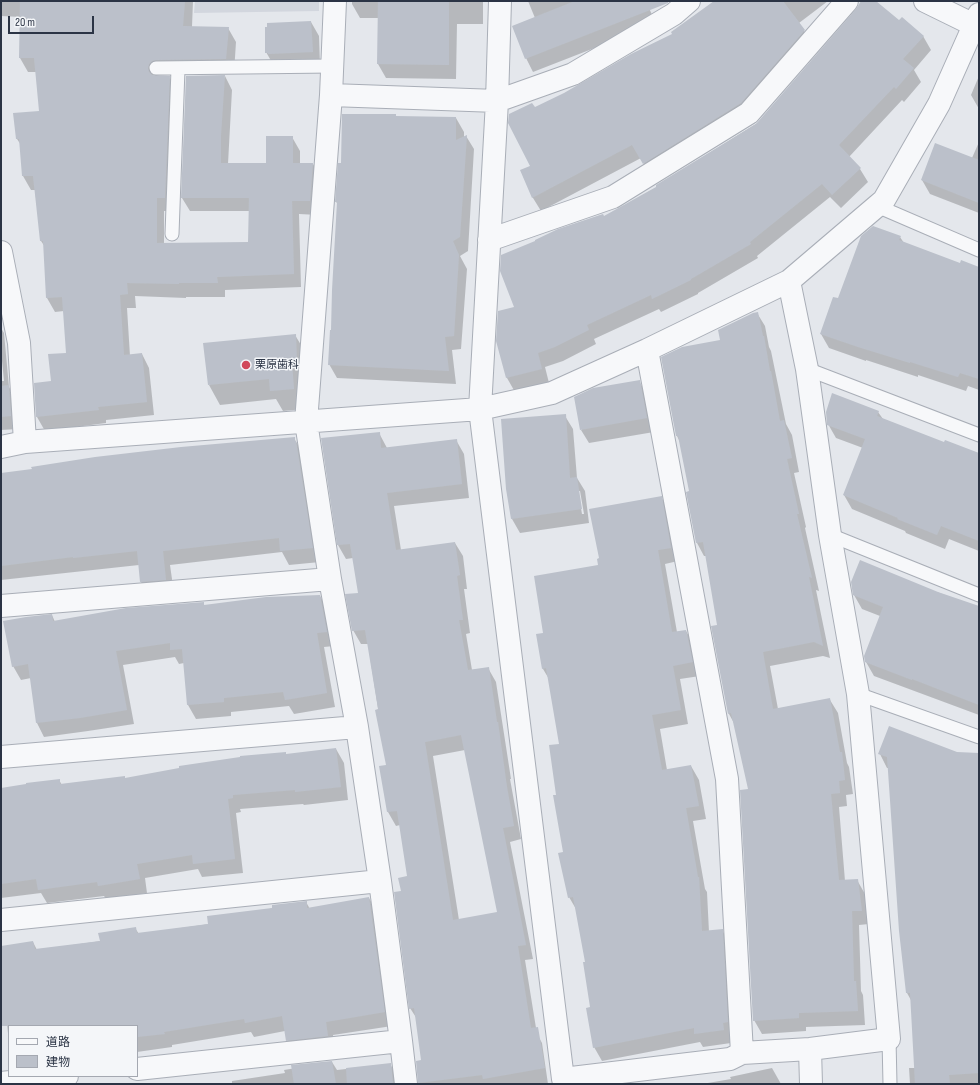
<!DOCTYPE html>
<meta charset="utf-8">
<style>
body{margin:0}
#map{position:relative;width:980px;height:1085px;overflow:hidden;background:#e4e7ec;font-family:"Sofia Sans Condensed","Noto Sans JP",sans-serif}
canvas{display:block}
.frame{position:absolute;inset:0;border:2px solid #2b3445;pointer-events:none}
.legend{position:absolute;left:8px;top:1025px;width:130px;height:52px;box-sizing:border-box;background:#f4f6f9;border:1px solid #a4a8b1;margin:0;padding:5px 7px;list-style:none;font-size:12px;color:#2b3445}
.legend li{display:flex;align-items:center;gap:8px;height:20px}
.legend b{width:20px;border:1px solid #a4a8b1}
.scale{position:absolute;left:8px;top:16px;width:86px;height:18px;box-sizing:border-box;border:2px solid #2b3445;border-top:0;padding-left:5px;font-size:12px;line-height:14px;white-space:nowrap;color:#2b3445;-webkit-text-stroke:3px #f4f6f9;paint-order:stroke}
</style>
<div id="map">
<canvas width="980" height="1085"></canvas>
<div class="frame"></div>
<ul class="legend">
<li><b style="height:5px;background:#f7f8fa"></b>道路</li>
<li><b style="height:11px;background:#bbc0ca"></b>建物</li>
</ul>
<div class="scale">20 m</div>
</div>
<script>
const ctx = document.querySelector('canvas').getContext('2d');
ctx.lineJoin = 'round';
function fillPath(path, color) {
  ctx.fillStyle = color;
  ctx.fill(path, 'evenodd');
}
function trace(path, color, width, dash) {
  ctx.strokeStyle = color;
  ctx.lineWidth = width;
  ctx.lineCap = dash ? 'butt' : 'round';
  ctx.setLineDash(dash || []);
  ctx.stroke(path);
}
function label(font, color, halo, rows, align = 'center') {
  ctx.font = font + ' "Sofia Sans Condensed","Noto Sans JP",sans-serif';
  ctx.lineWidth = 3;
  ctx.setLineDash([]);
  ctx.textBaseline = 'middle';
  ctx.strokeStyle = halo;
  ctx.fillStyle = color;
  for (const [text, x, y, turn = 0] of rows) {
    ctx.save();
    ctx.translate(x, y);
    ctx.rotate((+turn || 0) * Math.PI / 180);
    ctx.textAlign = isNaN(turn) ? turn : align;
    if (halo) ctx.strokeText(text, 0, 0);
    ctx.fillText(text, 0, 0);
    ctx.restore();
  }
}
const built = new Path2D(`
 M 195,1 L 319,1 L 319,11 L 194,13 Z`);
const shadow = new Path2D(`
 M 1,1 L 193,1 L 192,27 L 228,28 L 236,42 L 234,73 L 164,73 L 156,76 L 169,77 L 177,90 L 173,211 L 164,211 L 164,244 L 249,243 L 250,211 L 190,211 L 182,198 L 225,76 L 232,90 L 228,164 L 267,164 L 292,137 L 300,151 L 300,164 L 313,164 L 321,178 L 318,215 L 299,214 L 301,287 L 225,290 L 225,297 L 186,297 L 186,298 L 135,296 L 136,308 L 127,308 L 130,356 L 142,354 L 149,368 L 154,415 L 106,420 L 106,423 L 45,431 L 37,417 L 35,384 L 52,382 L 67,354 L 64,311 L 55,312 L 47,298 L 45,247 L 41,241 L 35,190 L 31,190 L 23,176 L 21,145 L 17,139 L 40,111 L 36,72 L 28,72 L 20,58 L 21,17 L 1,16 Z
 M 352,1 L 483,1 L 483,24 L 457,24 L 456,79 L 386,78 L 378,64 L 379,18 L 360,18 L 352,4 Z
 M 528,1 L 646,1 L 656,24 L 533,72 L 526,58 L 535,18 Z
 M 716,1 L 828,1 L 799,23 L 812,44 L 748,117 L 652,177 L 641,158 L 541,211 L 533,198 L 521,171 L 531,166 L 534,109 L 564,94 L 673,35 Z
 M 862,1 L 874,1 L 899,22 L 923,36 L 931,50 L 914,70 L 921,82 L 904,102 L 902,100 L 849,157 L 860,169 L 868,182 L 841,208 L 830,197 L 757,256 L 758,258 L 698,293 L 698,294 L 661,312 L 659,309 L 594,339 L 596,344 L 563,361 L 545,367 L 549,383 L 515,392 L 507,378 L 497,341 L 516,308 L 604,217 L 658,187 L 657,186 L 759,122 L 857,10 Z
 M 311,22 L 319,36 L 320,65 L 274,66 L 266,52 Z
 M 979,76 L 979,109 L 971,95 Z
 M 395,115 L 397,117 L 456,118 L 464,132 L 464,137 L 466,136 L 474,149 L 468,251 L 460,256 L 467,269 L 461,349 L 452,350 L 456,384 L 337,378 L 329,364 L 332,331 L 338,204 L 336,202 L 342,164 Z
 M 979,142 L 979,213 L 930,194 L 922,180 L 972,158 Z
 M 900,237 L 904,243 L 961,264 L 979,268 L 979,390 L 968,386 L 966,391 L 918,375 L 918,377 L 866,360 L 866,361 L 829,348 L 821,334 L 839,300 Z
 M 757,313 L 765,326 L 769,347 L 771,351 L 786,424 L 792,435 L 799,472 L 794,473 L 806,527 L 805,528 L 819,591 L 816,590 L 830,658 L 823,656 L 770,666 L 778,709 L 830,700 L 838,713 L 847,763 L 849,767 L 853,794 L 846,795 L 847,806 L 839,807 L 845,881 L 857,880 L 865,894 L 869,924 L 859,925 L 861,991 L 863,995 L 865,1025 L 806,1027 L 806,1031 L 762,1034 L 754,1020 L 749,790 L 735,725 L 729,714 L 718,626 L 706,556 L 704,556 L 697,543 L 690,492 L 680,442 L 677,436 L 721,340 Z
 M 1,328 L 4,333 L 9,387 L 16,400 L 18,429 L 1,430 L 1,373 L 2,381 L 4,381 L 1,351 Z
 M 295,335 L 307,355 L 305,409 L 283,411 L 276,399 L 220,405 L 209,385 Z
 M 639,381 L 647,395 L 654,432 L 589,443 L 581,430 Z
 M 878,412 L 883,419 L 944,443 L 979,454 L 979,551 L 949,539 L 945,549 L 906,533 L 905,531 L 852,509 L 844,495 L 863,448 L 836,438 L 828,424 Z
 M 565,416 L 573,429 L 577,478 L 585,491 L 589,523 L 520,533 L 512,519 L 507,489 ZM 578,491 L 580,491 L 584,514 L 582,514 Z
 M 379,433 L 387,448 L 456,440 L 464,454 L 469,498 L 394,506 L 401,550 L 455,543 L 463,556 L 467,589 L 464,589 L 470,633 L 466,634 L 472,670 L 488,668 L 496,682 L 511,779 L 510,779 L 521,839 L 510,842 L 533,959 L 525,960 L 537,1034 L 542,1043 L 548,1084 L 419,1084 L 423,1061 L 417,1019 L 410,1008 L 402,892 L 408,877 L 400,825 L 396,826 L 388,812 L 380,767 L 387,766 L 368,644 L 361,644 L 353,630 L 359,594 L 353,558 L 346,559 L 338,545 L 322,439 ZM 465,750 L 499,913 L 459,920 L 433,756 Z
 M 294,438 L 302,452 L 320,562 L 289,565 L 282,552 L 170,565 L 174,593 L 149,595 L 141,582 L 139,565 L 1,580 L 1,474 Z
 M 661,497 L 669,511 L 678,561 L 665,564 L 677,632 L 686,631 L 694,645 L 700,676 L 680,679 L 688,724 L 660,729 L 667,770 L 691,766 L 699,780 L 706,819 L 693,821 L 705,889 L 707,892 L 709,932 L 722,930 L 730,944 L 735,1036 L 730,1036 L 731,1043 L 703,1047 L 700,1042 L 602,1061 L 594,1047 L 592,1008 L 586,963 L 576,909 L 569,897 L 557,795 L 560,745 L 549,679 L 543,669 L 537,635 L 545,634 L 599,566 Z
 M 937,592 L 979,608 L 979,715 L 874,676 L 866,662 L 880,616 L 862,609 L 854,595 Z
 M 320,596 L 328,610 L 334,646 L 324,647 L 335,707 L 294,714 L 289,706 L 231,712 L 231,716 L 196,719 L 188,705 L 184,663 L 179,664 L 175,657 L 123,665 L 134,724 L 88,731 L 44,737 L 37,723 L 31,678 L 21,680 L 13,666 L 52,615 L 55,622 L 203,603 L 205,606 Z
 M 336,749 L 344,763 L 348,800 L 304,805 L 303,804 L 240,809 L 241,812 L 236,813 L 243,873 L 202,877 L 198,869 L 145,878 L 147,893 L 107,900 L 104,896 L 47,903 L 41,893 L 1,898 L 1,789 L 59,780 L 62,785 L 125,779 L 286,755 Z
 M 957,753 L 979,754 L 979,1084 L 910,1084 L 909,1068 L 915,1068 L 912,1002 L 907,993 L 889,768 L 887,768 L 880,754 Z
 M 369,898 L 377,912 L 392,1026 L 333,1035 L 335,1050 L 295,1054 L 287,1040 L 285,1031 L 254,1037 L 251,1032 L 172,1045 L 172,1047 L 137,1052 L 137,1026 L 9,1026 L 9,1043 L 1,966 L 1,947 L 33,942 L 37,950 L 101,941 L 135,928 L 139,934 L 209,924 L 273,908 L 306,902 L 310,909 Z
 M 332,1062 L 337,1070 L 390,1064 L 398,1078 L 399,1084 L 222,1084 L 232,1083 L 232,1081 L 285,1073 L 284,1070 Z
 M 772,1068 L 781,1084 L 702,1084 L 731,1079 L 730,1077 Z`);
const building = new Path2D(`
 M 20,1 L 185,1 L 183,26 L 229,27 L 226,59 L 156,60 L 152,61 L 149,64 L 148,68 L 149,72 L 152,75 L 170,76 L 165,198 L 157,198 L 157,243 L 248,242 L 249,198 L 181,198 L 186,76 L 225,75 L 221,135 L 221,163 L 266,163 L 266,136 L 293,136 L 293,163 L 313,163 L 310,201 L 292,201 L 294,274 L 217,277 L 218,283 L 179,283 L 179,284 L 127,283 L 128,294 L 120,295 L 124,355 L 142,353 L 147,402 L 98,407 L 99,410 L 36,417 L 34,383 L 51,381 L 48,354 L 66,353 L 62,297 L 46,298 L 43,241 L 40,241 L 33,176 L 22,176 L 19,139 L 16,139 L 13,113 L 39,111 L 34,58 L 19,58 Z
 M 378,1 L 449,1 L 449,65 L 377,64 Z
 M 575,1 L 668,1 L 668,3 L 525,59 L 512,26 Z
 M 714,1 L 783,1 L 805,30 L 741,103 L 643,164 L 632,145 L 532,198 L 520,170 L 530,166 L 508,123 L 509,114 L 532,103 L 535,107 L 564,93 L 631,54 L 672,34 L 671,32 Z
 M 861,1 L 876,1 L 899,20 L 902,17 L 924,36 L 903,59 L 914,68 L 896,89 L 894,87 L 839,145 L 861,168 L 832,195 L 822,184 L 750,242 L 751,244 L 691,279 L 691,280 L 652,299 L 651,295 L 587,325 L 589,330 L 555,347 L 538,353 L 542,369 L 506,378 L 496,341 L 498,311 L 514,307 L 500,271 L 501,255 L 535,241 L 535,240 L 558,229 L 603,214 L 604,216 L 656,187 L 656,185 L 756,124 L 856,9 Z
 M 311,21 L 313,52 L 268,54 L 268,53 L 265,53 L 265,27 L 267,27 L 267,23 Z
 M 342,114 L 396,114 L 396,116 L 456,117 L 456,140 L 467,135 L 460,237 L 453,241 L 459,255 L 454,336 L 445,337 L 449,371 L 328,365 L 330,330 L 331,330 L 332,290 L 337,202 L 335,202 L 338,163 L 341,163 Z
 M 935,143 L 979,160 L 979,203 L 921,180 Z
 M 873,226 L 901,236 L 899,240 L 960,263 L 961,260 L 979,267 L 979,379 L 960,373 L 958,377 L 910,362 L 910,363 L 858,347 L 820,334 L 833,297 L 838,298 L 861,236 Z
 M 758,312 L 763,336 L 764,336 L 770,371 L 771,371 L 780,421 L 784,420 L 792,458 L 787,459 L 799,514 L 797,514 L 812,578 L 809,577 L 823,646 L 814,642 L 763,652 L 773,709 L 830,698 L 840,752 L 842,752 L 845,780 L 839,781 L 840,793 L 831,794 L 839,880 L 858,879 L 862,911 L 852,911 L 854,981 L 856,981 L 858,1011 L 799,1013 L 799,1018 L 753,1021 L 740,790 L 748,789 L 731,713 L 728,714 L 711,626 L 717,625 L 703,542 L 696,543 L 686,492 L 689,491 L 678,436 L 676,436 L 661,357 L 682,347 L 720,340 L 718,330 L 753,313 Z
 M 296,334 L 297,363 L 292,363 L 294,389 L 270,391 L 269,379 L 208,385 L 203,343 Z
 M 640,380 L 647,418 L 580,430 L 574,397 L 593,388 Z
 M 9,385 L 11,416 L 1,417 L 1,386 Z
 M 832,393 L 879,411 L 877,416 L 944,442 L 945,440 L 979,453 L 979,541 L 941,526 L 937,535 L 897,519 L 898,518 L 843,495 L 865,439 L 827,425 L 826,412 Z
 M 566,414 L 570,478 L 577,477 L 582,509 L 511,519 L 506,489 L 501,419 Z
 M 380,432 L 381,448 L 457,439 L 462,484 L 387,493 L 396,550 L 455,542 L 460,575 L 457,576 L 463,620 L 459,620 L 468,670 L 489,667 L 497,722 L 498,722 L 507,787 L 514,826 L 503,828 L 526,945 L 518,946 L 531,1028 L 538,1027 L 545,1068 L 483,1079 L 482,1075 L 418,1083 L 416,1061 L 421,1060 L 414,1008 L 409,1009 L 394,892 L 401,891 L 398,878 L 407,876 L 397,811 L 387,812 L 379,766 L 386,765 L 375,710 L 378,709 L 365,630 L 352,631 L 345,594 L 358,593 L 350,544 L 337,545 L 321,438 ZM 461,735 L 497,912 L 453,920 L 425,742 Z
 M 295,437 L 295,441 L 296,441 L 313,548 L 280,551 L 279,538 L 163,551 L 166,580 L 140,582 L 137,551 L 73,558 L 73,557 L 1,566 L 1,473 L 32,469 L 31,467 L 95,457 L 181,447 Z
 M 662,496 L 671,548 L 658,550 L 672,632 L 686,630 L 693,662 L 673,666 L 681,710 L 652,715 L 662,770 L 691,765 L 699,806 L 686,808 L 698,877 L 699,877 L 702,931 L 723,929 L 728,1022 L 723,1023 L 724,1030 L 694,1034 L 694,1028 L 593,1048 L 586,1008 L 590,1007 L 583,962 L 585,962 L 573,897 L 568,898 L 558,853 L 563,852 L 553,795 L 556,795 L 549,745 L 559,744 L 546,668 L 542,669 L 536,634 L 543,633 L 534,576 L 598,565 L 597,559 L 599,558 L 589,509 Z
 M 860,560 L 938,592 L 979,606 L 979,705 L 912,679 L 912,680 L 865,662 L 864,656 L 883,607 L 853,595 L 851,582 Z
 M 320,595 L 327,632 L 317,633 L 327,693 L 285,700 L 283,692 L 224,698 L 224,702 L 187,705 L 182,649 L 170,650 L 170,643 L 116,651 L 127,710 L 80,718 L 36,723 L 28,664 L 12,667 L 3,621 L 26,617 L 52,614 L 53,621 L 126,608 L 204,602 L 204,605 L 266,597 Z
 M 889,726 L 957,752 L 979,753 L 979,1073 L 949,1075 L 950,1084 L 915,1084 L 910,993 L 906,993 L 899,931 L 887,757 L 878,754 Z
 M 336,748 L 341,787 L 295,792 L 295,790 L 233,795 L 233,798 L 228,799 L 235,859 L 193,864 L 192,855 L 137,864 L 140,879 L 98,886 L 97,882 L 38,890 L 36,879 L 1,884 L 1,788 L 26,784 L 26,783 L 60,779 L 60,784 L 125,776 L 125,778 L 179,768 L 179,766 L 240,757 L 240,756 L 286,752 L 286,754 Z
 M 369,897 L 385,1012 L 326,1022 L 328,1036 L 286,1041 L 282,1016 L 245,1023 L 244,1019 L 164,1032 L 165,1034 L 137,1037 L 137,1026 L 1,1026 L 1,946 L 33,941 L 35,949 L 100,941 L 98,933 L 136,927 L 137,933 L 208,924 L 207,916 L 272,908 L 272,905 L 307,901 L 307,908 Z
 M 332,1061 L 336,1084 L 294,1084 L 291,1065 Z
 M 391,1063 L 393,1084 L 347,1084 L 346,1068 Z`);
const service = new Path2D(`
 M 156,68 L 333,66
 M 877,206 L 979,250
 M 172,234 L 178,69
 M 807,369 L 979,435
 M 830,535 L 979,595
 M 858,694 L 979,737
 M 889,1039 L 890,1084`);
const minor = new Path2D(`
 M 500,1 L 497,101 L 480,409 L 563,1079 L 730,1059 L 742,1053
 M 925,1 L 974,25
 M 331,95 L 497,101 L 573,74 L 674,14 L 689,1
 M 489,240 L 613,197 L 749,113 L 847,1
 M 1,252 L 19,343 L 25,442
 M 647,350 L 727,779 L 742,1053 L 810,1049 L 889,1039 L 858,694 L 830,535 L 807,369 L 789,281
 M 1,447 L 25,442 L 480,409 L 552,393 L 647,350 L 789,281 L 877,206 L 884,200 L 939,104 L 979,14
 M 330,579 L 306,422 L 331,95 L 335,1
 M 1,606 L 330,579 L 357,727
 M 1,757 L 357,727 L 380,881
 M 1,920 L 380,881 L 401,1041
 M 810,1049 L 811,1084
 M 137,1069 L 401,1041 L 406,1084
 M 1,1083 L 67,1076`);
const markers = [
 [246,365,5,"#d1495b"]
];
const poiNames = [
 ["栗原歯科",255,365]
];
fillPath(built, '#d2d6de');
fillPath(shadow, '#0003');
fillPath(building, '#bbc0ca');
trace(service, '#a9aeb7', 15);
trace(minor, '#a9aeb7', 24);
trace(service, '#f7f8fa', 13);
trace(minor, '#f7f8fa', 22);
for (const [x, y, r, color] of markers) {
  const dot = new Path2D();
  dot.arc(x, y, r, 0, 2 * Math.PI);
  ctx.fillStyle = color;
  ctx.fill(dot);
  trace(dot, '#f4f6f9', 1.5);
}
label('11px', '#2b3445', '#f4f6f9', poiNames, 'left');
</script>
